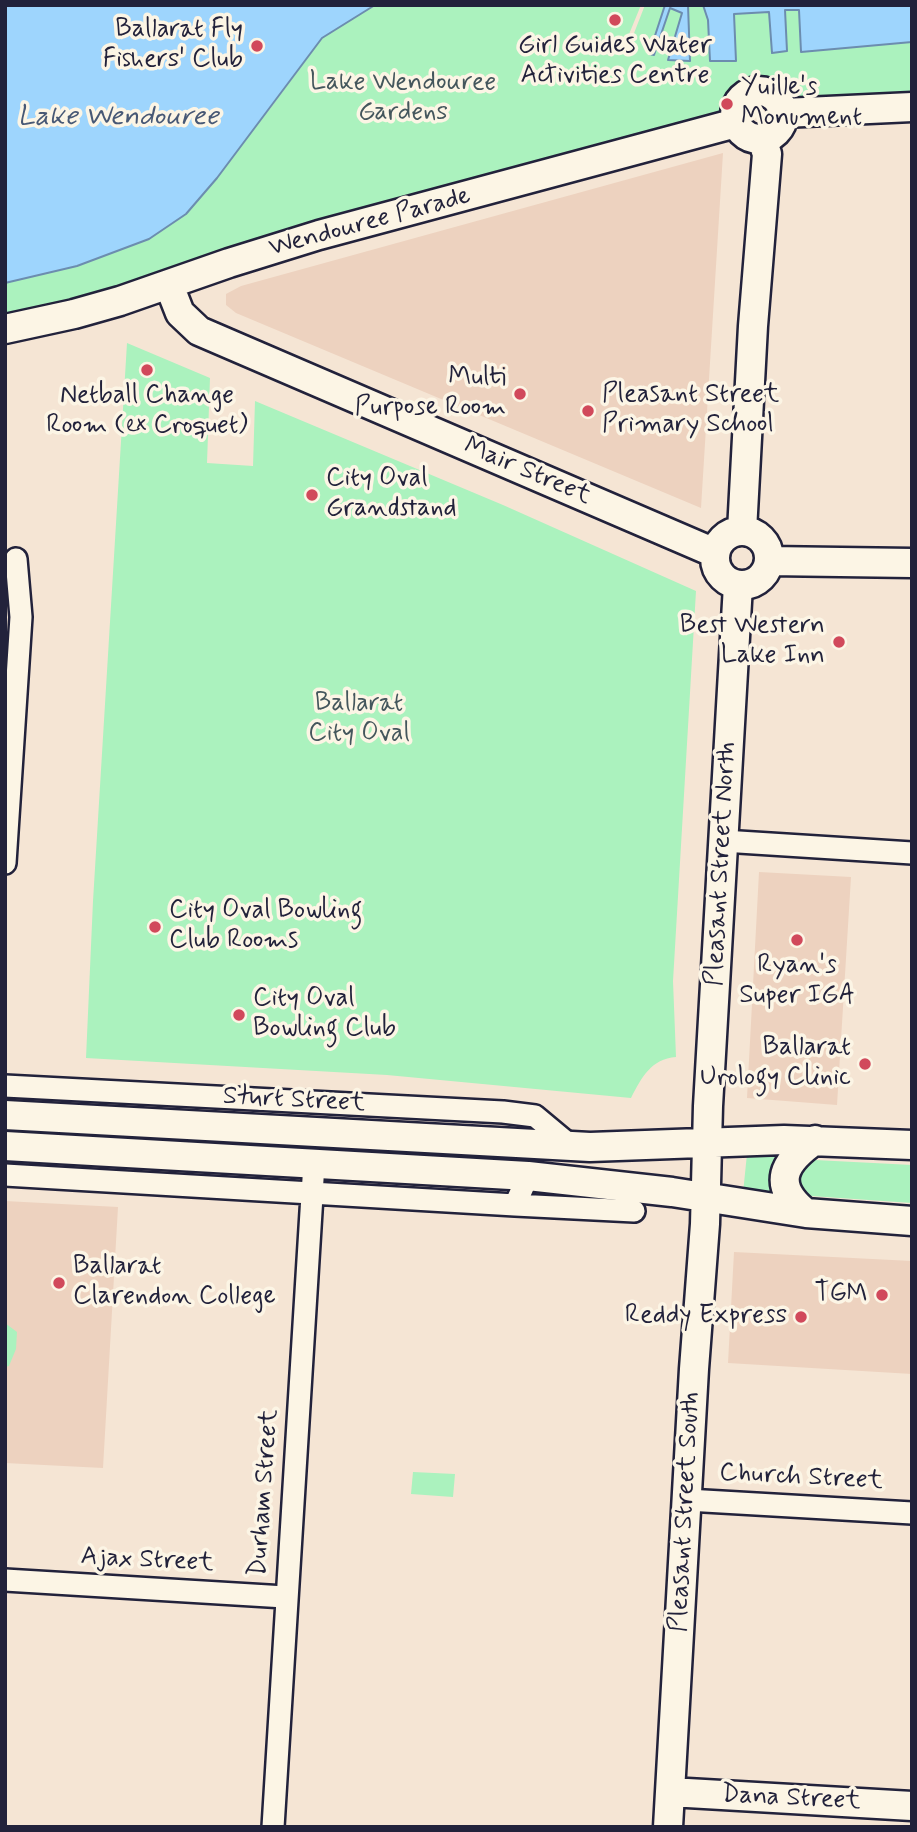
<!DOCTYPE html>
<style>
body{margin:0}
#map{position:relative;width:917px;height:1832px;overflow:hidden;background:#f5e5d4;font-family:Mynerve,sans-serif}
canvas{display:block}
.frame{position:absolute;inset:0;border:7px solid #22223b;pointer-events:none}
</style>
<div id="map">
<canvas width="917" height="1832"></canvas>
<div class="frame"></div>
</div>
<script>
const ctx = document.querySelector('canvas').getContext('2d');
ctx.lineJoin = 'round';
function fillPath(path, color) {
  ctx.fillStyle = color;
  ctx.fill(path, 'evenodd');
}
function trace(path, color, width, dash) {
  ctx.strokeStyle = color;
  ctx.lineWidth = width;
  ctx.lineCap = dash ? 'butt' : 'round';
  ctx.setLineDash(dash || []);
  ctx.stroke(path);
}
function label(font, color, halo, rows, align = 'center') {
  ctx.font = font + ' Mynerve,sans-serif';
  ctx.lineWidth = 7;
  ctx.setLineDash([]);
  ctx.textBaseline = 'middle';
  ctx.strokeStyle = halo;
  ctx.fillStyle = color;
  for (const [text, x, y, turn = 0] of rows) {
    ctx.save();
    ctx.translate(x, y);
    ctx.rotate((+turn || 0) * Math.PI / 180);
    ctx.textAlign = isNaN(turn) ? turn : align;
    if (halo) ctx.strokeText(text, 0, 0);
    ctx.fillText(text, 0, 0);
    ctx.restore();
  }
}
const built = new Path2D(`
 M 723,153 L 701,508 L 236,313 L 226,305 L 226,294 L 241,286 Z
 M 759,872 L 851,877 L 837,1105 L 747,1098 Z
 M 5,1201 L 118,1207 L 103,1468 L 5,1463 Z
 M 734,1252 L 912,1261 L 912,1374 L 728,1363 Z`);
const green = new Path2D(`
 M 375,5 L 576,7 L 641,5 L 625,44 L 629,46 L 645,5 L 665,5 L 649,53 L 654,54 L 670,8 L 683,12 L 668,59 L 689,61 L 688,5 L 703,5 L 708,19 L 710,61 L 735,60 L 733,14 L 769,12 L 772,52 L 787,51 L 785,11 L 799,10 L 802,52 L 912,42 L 912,95 L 750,103 L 399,197 L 77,301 L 5,315 L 5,283 L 77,266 L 149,239 L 269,110 L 322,38 Z
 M 127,343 L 210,378 L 207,463 L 253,466 L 255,401 L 503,505 L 696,591 L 673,981 L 676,1057 C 651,1059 642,1077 631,1098 L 387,1075 L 86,1058 L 93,901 Z
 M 789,1152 L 783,1195 L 743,1193 L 747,1154 Z
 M 815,1160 L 912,1165 L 912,1203 L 811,1196 C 797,1189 799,1179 802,1166 Z
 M 5,1323 L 17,1332 L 16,1349 L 9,1366 L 5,1367 Z
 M 413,1472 L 455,1474 L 453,1497 L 411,1494 Z`);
const water = new Path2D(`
 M 5,5 L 375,5 L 322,38 L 217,178 L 186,214 L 149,239 L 77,266 L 5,283 Z
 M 665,5 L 688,5 L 690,61 L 668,60 L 682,13 L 670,8 L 654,55 L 649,54 Z
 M 703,5 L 912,5 L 912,42 L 801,52 L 799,10 L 785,10 L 787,51 L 772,53 L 769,12 L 734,14 L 736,61 L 710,61 L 708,20 Z`);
const street = new Path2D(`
 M 723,841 L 912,853
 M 5,863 L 21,617 L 16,559
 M 5,1086 L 503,1112 L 535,1116 L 571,1146
 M 5,1175 L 515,1205 L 528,1176
 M 515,1205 L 634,1211
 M 687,1500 L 912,1513
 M 5,1580 L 285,1597
 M 273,1827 L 314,1163`);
const secondary = new Path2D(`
 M735 115a24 24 0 1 1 48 0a24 24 0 1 1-48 0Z
 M 784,113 L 912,107
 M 169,285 L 180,313 L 199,331 L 715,553
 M 5,329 L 74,314 L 120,301 L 229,263 L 319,235 L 736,123
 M715 558a27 27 0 1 1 54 0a27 27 0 1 1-54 0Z
 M 742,531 L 753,326 L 767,154 L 762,139
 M 769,561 L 912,563
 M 5,1115 L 590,1147 L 784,1140 L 912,1145
 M 5,1146 L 528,1176 L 672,1192 L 806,1213 L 912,1221
 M 806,1213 C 770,1184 784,1162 815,1140
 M 670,1792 L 912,1806
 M 668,1827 L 694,1369 L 705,1224 L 708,1106 L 738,585`);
const markers = [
 [615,20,7,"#d1495b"],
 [257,46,7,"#d1495b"],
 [727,104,7,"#d1495b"],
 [147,370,7,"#d1495b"],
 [520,394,7,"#d1495b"],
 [588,411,7,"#d1495b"],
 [312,495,7,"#d1495b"],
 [839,642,7,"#d1495b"],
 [155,927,7,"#d1495b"],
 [797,940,7,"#d1495b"],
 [239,1015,7,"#d1495b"],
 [865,1064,7,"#d1495b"],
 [59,1283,7,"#d1495b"],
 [882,1295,7,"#d1495b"],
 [801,1317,7,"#d1495b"]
];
const poiNames = [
 ["Ballarat Fly",243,31],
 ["Fishers' Club",243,61],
 ["Girl Guides Water",615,47,"center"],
 ["Activities Centre",615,77,"center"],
 ["Yuille's",741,89,"left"],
 ["Monument",741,119,"left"],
 ["Multi",506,379],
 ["Purpose Room",506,409],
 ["Pleasant Street",602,396,"left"],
 ["Primary School",602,426,"left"],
 ["Netball Change",147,397,"center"],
 ["Room (ex Croquet)",147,427,"center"],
 ["City Oval",326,480,"left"],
 ["Grandstand",326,510,"left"],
 ["Best Western",825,627],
 ["Lake Inn",825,657],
 ["City Oval Bowling",169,912,"left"],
 ["Club Rooms",169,942,"left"],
 ["Ryan's",797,967,"center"],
 ["Super IGA",797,997,"center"],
 ["City Oval",253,1000,"left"],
 ["Bowling Club",253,1030,"left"],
 ["Ballarat",851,1049],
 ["Urology Clinic",851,1079],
 ["Ballarat",73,1268,"left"],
 ["Clarendon College",73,1298,"left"],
 ["TGM",868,1295],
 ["Reddy Express",787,1317]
];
const parkNames = [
 ["Lake Wendouree",403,84],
 ["Gardens",403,114],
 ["Ballarat",359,705],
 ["City Oval",359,735]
];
const streetNames = [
 ["Wendouree Parade",370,223,-15],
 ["Mair Street",527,472,23],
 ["Pleasant Street North",722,864,-87],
 ["Sturt Street",294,1101,3],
 ["Church Street",801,1478,3],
 ["Durham Street",265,1493,-86],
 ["Pleasant Street South",686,1512,-87],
 ["Ajax Street",147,1561,3],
 ["Dana Street",791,1799,3]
];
const waterNames = [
 ["Lake Wendouree",118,118]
];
fillPath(built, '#edd2bf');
fillPath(green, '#abf2be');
fillPath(water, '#9ed5fd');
trace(water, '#6c8daf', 2);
trace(street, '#22223b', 26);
trace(secondary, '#22223b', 33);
trace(street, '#fcf5e5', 21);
trace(secondary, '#fcf5e5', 28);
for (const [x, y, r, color] of markers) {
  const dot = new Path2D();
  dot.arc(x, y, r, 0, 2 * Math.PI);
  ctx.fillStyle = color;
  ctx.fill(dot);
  trace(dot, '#fcf5e5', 2.5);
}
label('26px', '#22223b', '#fcf5e5', poiNames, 'right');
label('26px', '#44565c', '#fcf5e5', parkNames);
label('26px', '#22223b', '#fcf5e5', streetNames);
label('italic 28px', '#475875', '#fcf5e5', waterNames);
</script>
